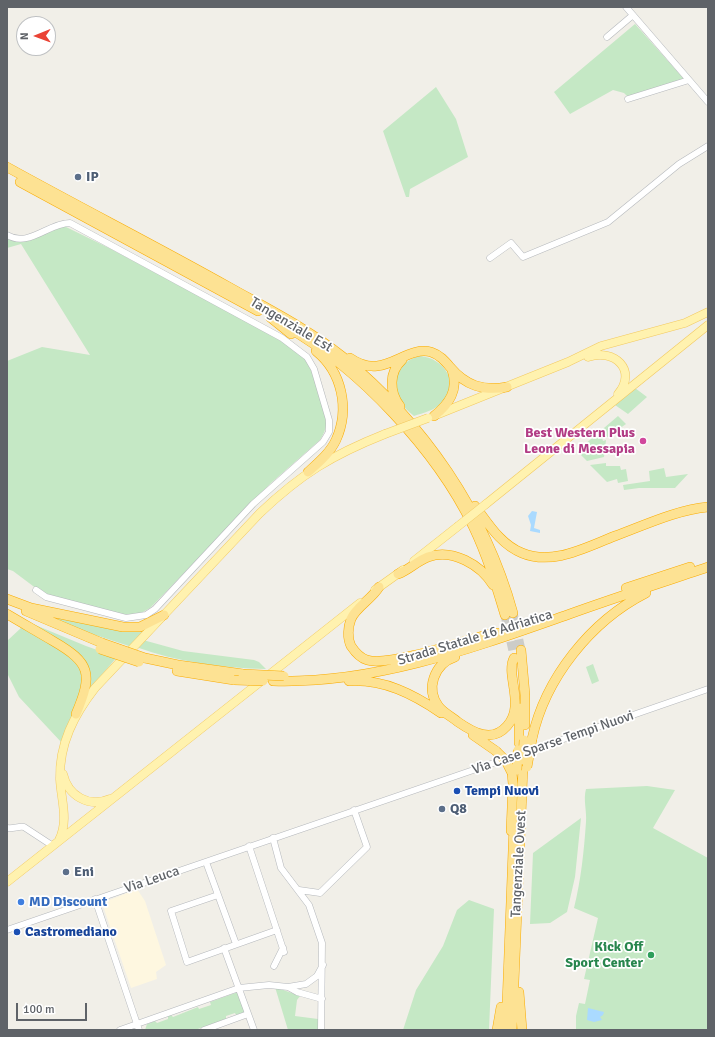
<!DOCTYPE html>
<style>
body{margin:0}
#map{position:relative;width:715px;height:1037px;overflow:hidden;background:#f1efe8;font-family:Signika,sans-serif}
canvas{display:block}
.frame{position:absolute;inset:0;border:8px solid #5f6368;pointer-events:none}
.north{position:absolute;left:16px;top:16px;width:40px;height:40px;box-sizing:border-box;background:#fff;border:1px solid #bfc1c3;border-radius:50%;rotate:269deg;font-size:11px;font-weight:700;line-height:16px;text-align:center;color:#5f6368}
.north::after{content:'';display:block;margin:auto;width:14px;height:18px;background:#ea4335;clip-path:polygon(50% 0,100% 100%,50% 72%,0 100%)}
.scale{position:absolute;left:16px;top:1003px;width:71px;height:18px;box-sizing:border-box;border:2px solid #5f6368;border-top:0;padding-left:5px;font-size:12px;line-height:14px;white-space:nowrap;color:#5f6368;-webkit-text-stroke:3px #fff;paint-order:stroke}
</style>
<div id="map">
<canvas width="715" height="1037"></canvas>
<div class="frame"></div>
<div class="north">N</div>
<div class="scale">100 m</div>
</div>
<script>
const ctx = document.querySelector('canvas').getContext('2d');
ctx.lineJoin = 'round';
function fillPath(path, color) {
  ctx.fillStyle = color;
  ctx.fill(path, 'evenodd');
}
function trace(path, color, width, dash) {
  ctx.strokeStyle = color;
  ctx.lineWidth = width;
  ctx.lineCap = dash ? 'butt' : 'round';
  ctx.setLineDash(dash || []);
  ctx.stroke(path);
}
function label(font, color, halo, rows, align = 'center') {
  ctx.font = font + ' Signika,sans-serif';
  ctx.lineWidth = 3.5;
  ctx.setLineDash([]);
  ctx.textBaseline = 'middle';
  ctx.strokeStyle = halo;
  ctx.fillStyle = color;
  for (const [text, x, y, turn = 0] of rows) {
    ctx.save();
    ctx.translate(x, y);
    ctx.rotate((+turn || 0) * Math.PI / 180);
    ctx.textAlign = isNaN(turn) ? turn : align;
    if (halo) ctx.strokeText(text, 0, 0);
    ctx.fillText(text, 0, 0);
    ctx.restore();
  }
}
const commercial = new Path2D(`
 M 137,889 L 145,901 L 166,965 L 156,972 L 157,979 L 131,988 L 102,903 Z`);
const green = new Path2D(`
 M 635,24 L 684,79 L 628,97 L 624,93 L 613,90 L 570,114 L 554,92 Z
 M 436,87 L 456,119 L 468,157 L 410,189 L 409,197 L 406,197 L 383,131 Z
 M 64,226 L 111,249 L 273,336 C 284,343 296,349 305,359 C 313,369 325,410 326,423 C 326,430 323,435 320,440 L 271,483 L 158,600 L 150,608 L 141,613 L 123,615 L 45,595 L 13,571 L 7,569 L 7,361 L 42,347 L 90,355 L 21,244 L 7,248 L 7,238 C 25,248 46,232 64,226 Z
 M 420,356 C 444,358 461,383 442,403 C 435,410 423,413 414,416 C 408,411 400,404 397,397 C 389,378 401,360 420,356 Z
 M 635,388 L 647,397 L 628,414 L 615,405 Z
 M 618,416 L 626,424 L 616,431 L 616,433 L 612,434 L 612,436 L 602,438 L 603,441 L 606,440 L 604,457 L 587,461 L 577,451 Z
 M 606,463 L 606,466 L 620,466 L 621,470 L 626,469 L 628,481 L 618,483 L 617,479 L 607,482 L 590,465 Z
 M 664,468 L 666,477 L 688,474 L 675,488 L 639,488 L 624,490 L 623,485 L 650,481 L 649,471 Z
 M 40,612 L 145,629 L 129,646 L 86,632 Z
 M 28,622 L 86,646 L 117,657 L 88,691 L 85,665 Z
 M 22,627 C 43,638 89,655 83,684 C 79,704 68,723 62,743 L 19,697 L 7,673 L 7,641 Z
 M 143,640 L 183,651 L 254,660 L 259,662 L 266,669 C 221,668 178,662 136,647 Z
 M 593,664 L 599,681 L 592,684 L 586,667 Z
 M 647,786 L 675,790 L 653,828 L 708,858 L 708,1030 L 576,1030 L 576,1016 L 579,1003 L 585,1004 L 590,980 L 584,979 L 598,918 L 574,908 C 581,880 584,851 586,822 C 587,812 583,799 586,789 Z
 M 581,818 L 575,877 L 567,912 L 550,923 L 530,924 L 533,853 Z
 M 469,900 L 494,909 L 489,1030 L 403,1030 L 416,990 L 443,946 L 457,910 Z
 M 275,987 L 300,996 L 297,1000 L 295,1016 L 318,1019 L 318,1030 L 288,1030 Z
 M 238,992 L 245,1012 L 236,1015 L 235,1013 L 226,1016 L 226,1019 L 195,1030 L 145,1030 L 147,1024 L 155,1021 L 157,1023 L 168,1019 L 168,1016 L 171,1015 L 173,1017 L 198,1007 L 199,1009 L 211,1005 L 210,1002 Z`);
const water = new Path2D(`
 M 532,511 L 537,512 L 534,528 L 540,530 L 540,533 L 530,531 L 531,525 L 528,516 Z
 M 588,1008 L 604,1012 L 603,1015 L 600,1017 L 602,1020 L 594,1022 L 587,1020 Z`);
const highwayTunnel = new Path2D(`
 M 513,613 L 521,650
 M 505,615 L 513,651`);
const minor = new Path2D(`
 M 626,7 L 708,102
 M 607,37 L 633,15
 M 628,99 L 689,80
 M 7,235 C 29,248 48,223 70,223 L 282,338 L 307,357 L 314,369 L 329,420 L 329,432 L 323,442 L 253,504 L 155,609 L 146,615 L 126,618 L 46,597 L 36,590
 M 490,258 L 511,243 L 523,257 L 608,222 L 679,164 L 708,146
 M 529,751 L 708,689
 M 7,828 C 14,829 18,826 24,827 L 53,846
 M 273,838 L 281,868 L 309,905 L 322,943 L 321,1030
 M 249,846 L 284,952
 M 206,862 L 236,944
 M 299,890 L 320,893 L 367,847 L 354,810
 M 218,895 L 171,911 L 187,962 L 277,930
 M 95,899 L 139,1030
 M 7,930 L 520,754
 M 224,948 L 254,1030
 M 274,966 L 283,948
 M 288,987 L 297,992 L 322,999
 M 120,1030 L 239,988 L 269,985 L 288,987 L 306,984 L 317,976 L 323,965
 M 204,1030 L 248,1014`);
const major = new Path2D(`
 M 588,357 C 614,348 638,370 618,394
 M 436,415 L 568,362 L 601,346 L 685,323 L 708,312
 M 486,504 L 708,325
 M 414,561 L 457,527
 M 375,590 L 403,570
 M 63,774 C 68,796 89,808 110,799
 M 59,840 C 69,820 61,800 60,779 C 59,744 74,715 95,688 L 260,513 C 301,474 332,455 385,434
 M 7,882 L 360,603`);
const highway = new Path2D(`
 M 7,167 C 81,208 156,246 229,287 C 268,309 308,329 343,357 C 424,423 485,512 513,613
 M 20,182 L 258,311
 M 270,317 L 291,334
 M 287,327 C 360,369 436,450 473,526 C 487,555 496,585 505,615
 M 350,358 C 384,382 404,345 431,352 C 440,355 445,361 450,367 C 466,386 483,391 507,387
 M 400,406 C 389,392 389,372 402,360
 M 434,416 C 449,404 459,390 452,370
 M 308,472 C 318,463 330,453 336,440 C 350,409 342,372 316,351
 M 475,506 C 488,523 500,544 522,553 C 553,566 586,547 615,536 C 645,525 676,510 708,507
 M 398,574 C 409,570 417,561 428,557 C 452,548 481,565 493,585
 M 379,587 C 372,599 356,607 351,619 C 348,627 347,638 351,646 C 355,652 360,658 367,660 C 388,667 464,641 489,634 L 497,633
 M 626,588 L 690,567
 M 7,599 L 31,608 L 123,627 L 140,627 L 164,615
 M 26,611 L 102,643
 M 7,614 C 22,623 38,632 53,641 C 91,663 93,674 76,714
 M 521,650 L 525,695 L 525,725
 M 455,657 C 434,664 425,689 439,707 C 444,713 452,717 458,722 C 474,733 492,743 507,726 C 526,705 505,675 514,658
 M 145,658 L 178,665 L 243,674
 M 177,671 L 234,680
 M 273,681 C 375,684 473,648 567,615 C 614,598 661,583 708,567
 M 349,681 C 384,679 413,694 441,713
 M 519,708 L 519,743
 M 473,735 L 496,751
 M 532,739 C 545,678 591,621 646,593
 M 511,831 L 513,784 L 512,773
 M 519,992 L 522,1030
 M 497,1030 L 501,1007
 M 506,1030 L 514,825
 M 512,1030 L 523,767`);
const majorBridge = new Path2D(`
 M 385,434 L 428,418
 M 457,527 L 486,504`);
const highwayBridge = new Path2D(`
 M 102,643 L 145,658
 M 100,649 L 139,662
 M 243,674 L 284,676
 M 234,680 L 263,681
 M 496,751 L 506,761 L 512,773
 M 523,760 L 524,740
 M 527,767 L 532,739
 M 517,770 L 518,750`);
const markers = [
 [78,177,4,"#5c6f8a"],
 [643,441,4,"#d1479c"],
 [457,791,4,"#1a4fb4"],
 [442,809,4,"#5c6f8a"],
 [66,872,4,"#5c6f8a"],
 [21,902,4,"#3f7fe0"],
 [17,932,4,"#1a4fb4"],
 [651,955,4,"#2e9e5b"]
];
const serviceNames = [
 ["IP",86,177],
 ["Q8",450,809],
 ["Eni",74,872]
];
const streetNames = [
 ["Tangenziale Est",291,325,31],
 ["Strada Statale 16 Adriatica",475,638,-17],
 ["Via Case Sparse Tempi Nuovi",553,743,-19],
 ["Tangenziale Ovest",519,864,-87],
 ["Via Leuca",152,880,-19]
];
const hotelNames = [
 ["Best Western Plus",635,433],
 ["Leone di Messapia",635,449]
];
const transitNames = [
 ["Tempi Nuovi",465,791],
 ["Castromediano",25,932]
];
const shopNames = [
 ["MD Discount",29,902]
];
const leisureNames = [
 ["Kick Off",643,947],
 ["Sport Center",643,963]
];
fillPath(commercial, '#fef7e0');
fillPath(green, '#c5e8c5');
fillPath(water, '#aadaff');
trace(highwayTunnel, '#ccccc8', 9, [9, 4.5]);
trace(minor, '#b5b8bc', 7);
trace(major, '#f2c960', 9);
trace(highway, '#f9ab00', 10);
trace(minor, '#fff', 6);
trace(major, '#fff2af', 8);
trace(highway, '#fde293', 9);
trace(majorBridge, '#f2c960', 9, []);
trace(highwayBridge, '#f9ab00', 10, []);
trace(majorBridge, '#fff2af', 8);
trace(highwayBridge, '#fde293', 9);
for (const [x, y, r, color] of markers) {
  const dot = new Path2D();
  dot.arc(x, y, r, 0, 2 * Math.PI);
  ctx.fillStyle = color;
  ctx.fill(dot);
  trace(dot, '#fff', 1.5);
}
label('bold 14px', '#4e5e75', '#fff', serviceNames, 'left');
label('14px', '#5f6368', '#fff', streetNames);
label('bold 14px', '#b23c85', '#fff', hotelNames, 'right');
label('bold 14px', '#164399', '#fff', transitNames, 'left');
label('bold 14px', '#366cbe', '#fff', shopNames, 'left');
label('bold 14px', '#27864d', '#fff', leisureNames, 'right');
</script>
